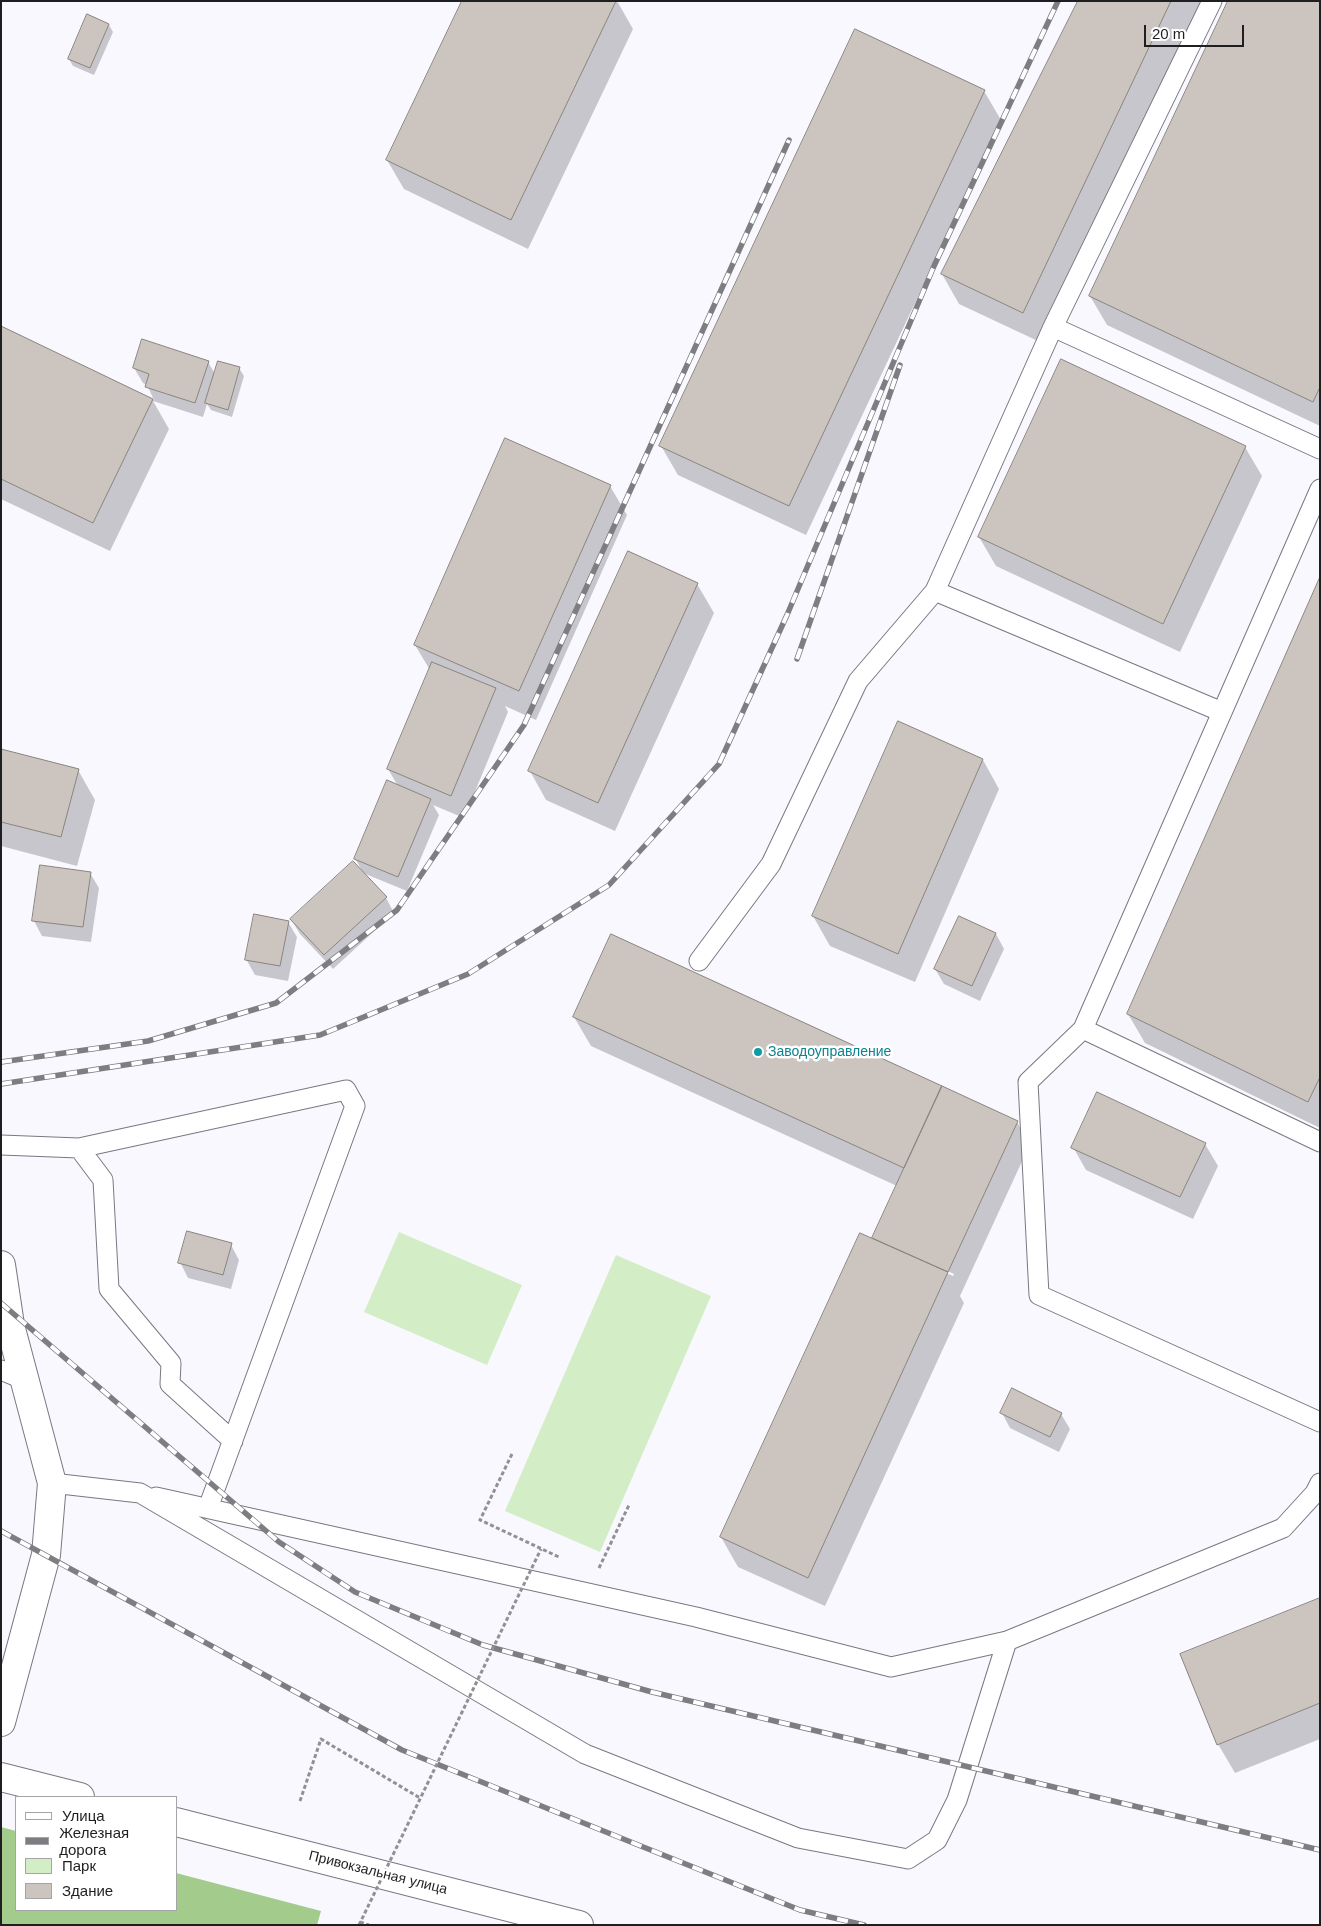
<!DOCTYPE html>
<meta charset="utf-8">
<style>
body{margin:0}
#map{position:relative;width:1321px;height:1926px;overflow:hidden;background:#f9f8ff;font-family:Arial,sans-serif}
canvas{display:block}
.frame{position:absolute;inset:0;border:2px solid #1f1e21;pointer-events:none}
.legend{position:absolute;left:15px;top:1796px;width:162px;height:115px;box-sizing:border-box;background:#fff;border:1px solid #a5a5a6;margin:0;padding:6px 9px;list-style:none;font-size:15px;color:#1f1e21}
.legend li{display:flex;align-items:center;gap:10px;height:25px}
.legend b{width:25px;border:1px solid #a5a5a6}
.scale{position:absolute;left:1144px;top:25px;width:100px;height:22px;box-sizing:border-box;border:2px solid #1f1e21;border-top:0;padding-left:6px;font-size:15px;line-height:18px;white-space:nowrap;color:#1f1e21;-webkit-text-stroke:4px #fff;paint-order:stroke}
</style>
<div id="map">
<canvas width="1321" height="1926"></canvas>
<div class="frame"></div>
<ul class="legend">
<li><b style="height:6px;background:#fff"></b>Улица</li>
<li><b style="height:6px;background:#7e7d81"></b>Железная дорога</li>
<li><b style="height:14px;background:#d3eec6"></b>Парк</li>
<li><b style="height:14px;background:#ccc5bf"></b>Здание</li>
</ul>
<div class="scale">20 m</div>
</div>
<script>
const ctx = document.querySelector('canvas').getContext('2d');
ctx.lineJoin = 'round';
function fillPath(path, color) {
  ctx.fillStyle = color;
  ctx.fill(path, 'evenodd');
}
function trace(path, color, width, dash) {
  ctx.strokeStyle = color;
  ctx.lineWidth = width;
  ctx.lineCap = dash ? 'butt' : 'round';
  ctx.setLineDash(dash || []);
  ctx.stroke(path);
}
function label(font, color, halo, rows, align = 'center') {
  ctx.font = font + ' Arial,sans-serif';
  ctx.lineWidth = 5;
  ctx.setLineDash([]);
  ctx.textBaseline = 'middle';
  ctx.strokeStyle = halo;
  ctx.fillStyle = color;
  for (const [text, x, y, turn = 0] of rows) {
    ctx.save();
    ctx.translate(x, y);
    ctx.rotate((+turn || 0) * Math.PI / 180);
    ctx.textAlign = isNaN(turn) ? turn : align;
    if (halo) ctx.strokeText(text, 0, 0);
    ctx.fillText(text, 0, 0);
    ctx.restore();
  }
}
const green = new Path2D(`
 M 399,1232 L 522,1285 L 487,1365 L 364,1312 Z
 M 616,1255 L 711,1296 L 600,1552 L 505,1511 Z`);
const forest = new Path2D(`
 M 1,1827 L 16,1831 L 16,1910 L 176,1910 L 176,1873 L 321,1911 L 317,1925 L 1,1925 Z`);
const shadow = new Path2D(`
 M 463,1 L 617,1 L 633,29 L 528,249 L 404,189 L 387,160 Z
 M 1079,1 L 1201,1 L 1040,342 L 959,304 L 942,274 Z
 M 1320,1 L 1320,426 L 1107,325 L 1090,296 Z
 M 109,25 L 113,32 L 94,75 L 73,66 L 69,59 Z
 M 984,91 L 1001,120 L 806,535 L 678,475 L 661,446 Z
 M 1,327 L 154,400 L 147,385 L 143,383 L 134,368 L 208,362 L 215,374 L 239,368 L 244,376 L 232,417 L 211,410 L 207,404 L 203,417 L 153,401 L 169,429 L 110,551 L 1,499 Z
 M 1245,447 L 1262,476 L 1180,652 L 996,566 L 979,537 Z
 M 610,486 L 627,515 L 536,720 L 505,706 L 508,712 L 464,818 L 433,805 L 439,815 L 407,891 L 363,873 L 355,858 L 398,786 L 388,769 L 430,670 L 415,645 Z
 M 1320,581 L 1320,1128 L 1145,1043 L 1128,1014 Z
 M 697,584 L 714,613 L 615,831 L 546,800 L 530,771 Z
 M 899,723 L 983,760 L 999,789 L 915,982 L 830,946 L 813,916 Z
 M 1,750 L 78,770 L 95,800 L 77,866 L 1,846 Z
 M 90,873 L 99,888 L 91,942 L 42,936 L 34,921 Z
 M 386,898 L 394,913 L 333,969 L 300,934 L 291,919 Z
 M 959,918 L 996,934 L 1004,949 L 980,1001 L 944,984 L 935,969 Z
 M 288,922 L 297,937 L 288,981 L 255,975 L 246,959 Z
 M 574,1017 L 941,1088 L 1017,1122 L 1030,1144 L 960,1296 L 964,1303 L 825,1606 L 738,1567 L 721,1537 L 875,1241 L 874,1238 L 897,1186 L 591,1046 ZM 891,1245 L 954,1274 L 953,1276 L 891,1248 Z
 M 1205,1144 L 1218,1166 L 1193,1219 L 1086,1170 L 1073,1147 Z
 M 231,1245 L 239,1260 L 231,1289 L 188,1278 L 180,1262 Z
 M 1002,1413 L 1061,1414 L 1070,1429 L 1059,1452 L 1010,1428 Z
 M 1320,1599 L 1320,1739 L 1235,1773 L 1218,1744 Z`);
const building = new Path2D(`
 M 462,1 L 616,1 L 511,220 L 386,160 Z
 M 1078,1 L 1171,1 L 1023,313 L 941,274 Z
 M 1228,1 L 1320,1 L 1320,387 L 1313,402 L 1089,296 Z
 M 87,14 L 109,24 L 90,68 L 68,59 Z
 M 855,29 L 985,90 L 789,506 L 659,446 Z
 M 1,326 L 153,399 L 93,523 L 1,479 Z
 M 142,339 L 209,361 L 195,403 L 145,387 L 149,374 L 133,368 Z
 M 1061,359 L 1246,446 L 1163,624 L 978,537 Z
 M 218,361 L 240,367 L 228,410 L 205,403 Z
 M 505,438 L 611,485 L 519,691 L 414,645 Z
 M 628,551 L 698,583 L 598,803 L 528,771 Z
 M 1320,577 L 1320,1077 L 1308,1102 L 1127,1014 Z
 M 432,662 L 496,688 L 451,796 L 387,769 Z
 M 898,721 L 983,759 L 898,954 L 812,916 Z
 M 1,749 L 79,769 L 61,837 L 1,822 Z
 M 387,780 L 431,799 L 398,877 L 354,859 Z
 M 353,861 L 387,897 L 324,955 L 290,919 Z
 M 40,865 L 91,872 L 83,927 L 32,921 Z
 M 254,914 L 289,921 L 280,966 L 245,960 Z
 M 959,916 L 996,933 L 972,986 L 934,969 Z
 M 611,934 L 942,1086 L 904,1168 L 573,1017 Z
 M 942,1086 L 1018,1121 L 948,1272 L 872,1238 Z
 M 1097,1092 L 1206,1143 L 1180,1197 L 1071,1148 Z
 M 187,1231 L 232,1243 L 223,1275 L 178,1263 Z
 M 860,1233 L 948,1272 L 808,1578 L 720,1537 Z
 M 1012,1388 L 1062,1413 L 1050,1437 L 1000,1413 Z
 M 1320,1598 L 1320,1703 L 1217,1745 L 1180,1654 Z`);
const path = new Path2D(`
 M 512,1454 L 480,1520 L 559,1557
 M 599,1568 L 629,1505
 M 300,1801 L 321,1739 L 420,1798
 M 360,1922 L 369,1925`);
const service = new Path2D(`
 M 1053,327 L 1320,449
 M 935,591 L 1053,327 L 1212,1
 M 699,961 L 771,864 L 858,681 L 935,591 L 1222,712
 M 1083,1029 L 1320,489
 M 1320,1142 L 1083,1029 L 1028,1082 L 1039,1295 L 1320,1422
 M 1,1145 L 79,1148 L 103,1180 L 109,1289 L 171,1363 L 170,1384 L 233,1441
 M 79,1148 L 346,1090 L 355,1106 L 208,1508
 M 1,1370 L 25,1380
 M 52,1483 L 140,1493 L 585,1754 L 798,1838 L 908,1859 L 937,1840 L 957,1800 L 1007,1641 L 1283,1528 L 1315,1493 L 1320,1483
 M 156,1497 L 696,1617 L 891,1667 L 1007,1641`);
const primary = new Path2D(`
 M 1,1265 L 10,1325 L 52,1483 L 46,1555 L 1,1722
 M 1,1777 L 80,1797
 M 176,1822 L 579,1925`);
const rail = new Path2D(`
 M 797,659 L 900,365
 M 1,1062 L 148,1041 L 276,1003 L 397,910 L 524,725 L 789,140
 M 1,1084 L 320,1035 L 468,974 L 609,885 L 719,764 L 787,615 L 934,266 L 1058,1
 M 1,1303 L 279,1542 L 355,1592 L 483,1645 L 652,1692 L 1320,1850
 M 1,1531 L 402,1750 L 800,1910 L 864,1925`);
const pathBridge = new Path2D(`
 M 359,1925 L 541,1549`);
const markers = [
 [758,1052,5,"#0f9aa8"]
];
const cultureNames = [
 ["Заводоуправление",768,1052]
];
const streetNames = [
 ["Привокзальная улица",378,1873,14]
];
fillPath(green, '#d3eec6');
fillPath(forest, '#a2cb8c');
fillPath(shadow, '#0003');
fillPath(building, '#ccc5bf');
trace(building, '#8a837e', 1);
trace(service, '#797880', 21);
trace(primary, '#797880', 30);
trace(path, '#919095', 3, [4, 2.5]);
trace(service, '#fff', 19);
trace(primary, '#fff', 28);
trace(rail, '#7e7d81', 5.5);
trace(rail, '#fff', 4, [11]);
trace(pathBridge, '#919095', 3, [4, 2.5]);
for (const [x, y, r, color] of markers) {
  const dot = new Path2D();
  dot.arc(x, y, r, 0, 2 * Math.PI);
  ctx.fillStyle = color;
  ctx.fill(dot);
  trace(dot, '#fff', 2);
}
label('14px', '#0d838f', '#fff', cultureNames, 'left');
label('14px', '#1f1e21', '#fff', streetNames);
</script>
